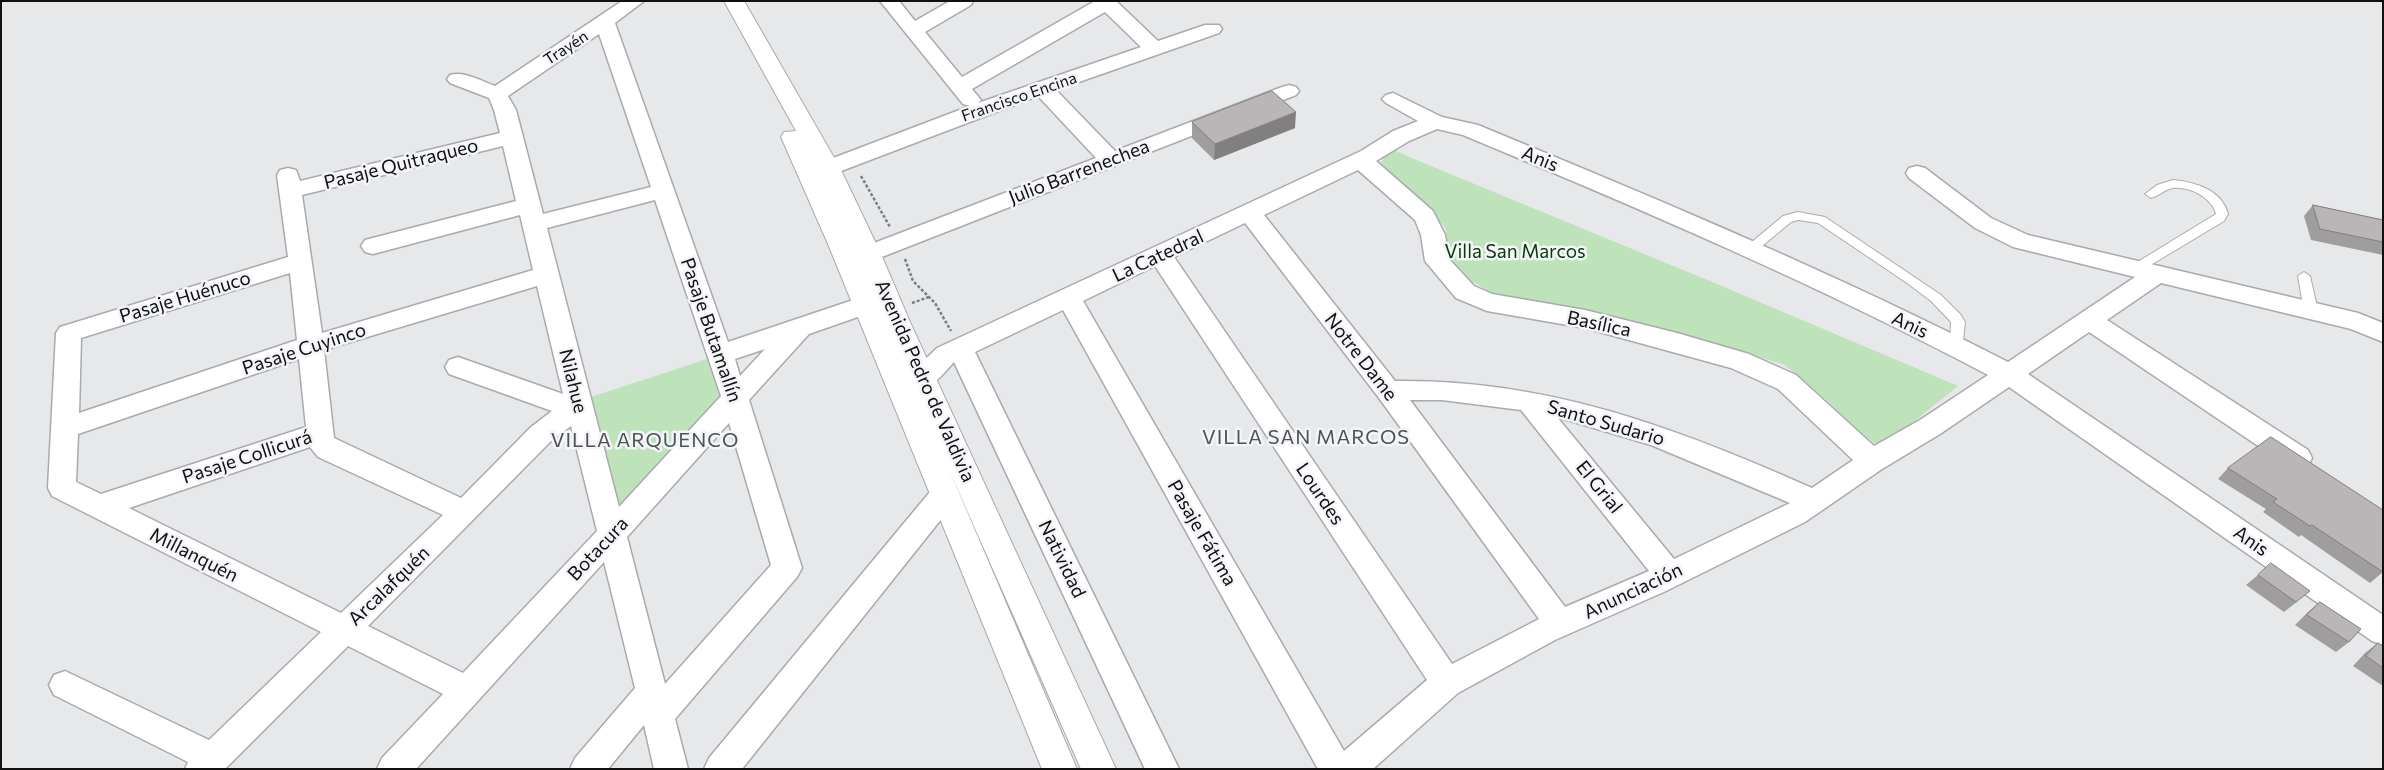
<!DOCTYPE html>
<meta charset="utf-8">
<style>
body{margin:0}
#map{position:relative;width:2384px;height:770px;overflow:hidden;background:#e6e8ea;font-family:Commissioner,sans-serif}
canvas{display:block}
.frame{position:absolute;inset:0;border:2px solid #101011;pointer-events:none}
</style>
<div id="map">
<canvas width="2384" height="770"></canvas>
<div class="frame"></div>
</div>
<script>
const ctx = document.querySelector('canvas').getContext('2d');
ctx.lineJoin = 'round';
function fillPath(path, color) {
  ctx.fillStyle = color;
  ctx.fill(path, 'evenodd');
}
function trace(path, color, width, dash) {
  ctx.strokeStyle = color;
  ctx.lineWidth = width;
  ctx.lineCap = dash ? 'butt' : 'round';
  ctx.setLineDash(dash || []);
  ctx.stroke(path);
}
function label(font, color, halo, rows, align = 'center') {
  ctx.font = font + ' Commissioner,sans-serif';
  ctx.lineWidth = 5;
  ctx.setLineDash([]);
  ctx.textBaseline = 'middle';
  ctx.strokeStyle = halo;
  ctx.fillStyle = color;
  for (const [text, x, y, turn = 0] of rows) {
    ctx.save();
    ctx.translate(x, y);
    ctx.rotate((+turn || 0) * Math.PI / 180);
    ctx.textAlign = isNaN(turn) ? turn : align;
    if (halo) ctx.strokeText(text, 0, 0);
    ctx.fillText(text, 0, 0);
    ctx.restore();
  }
}
const green = new Path2D(`
 M 1389,147 L 1409,157 L 1717,284 L 1958,386 L 1881,448 L 1851,425 L 1829,402 L 1785,365 L 1730,348 L 1665,331 L 1497,296 L 1465,277 L 1448,259 L 1446,229 L 1435,215 L 1381,163 Z
 M 707,359 L 721,400 L 621,512 L 591,397 Z`);
const path = new Path2D(`
 M 861,176 L 890,227
 M 905,259 L 913,281 L 935,303 L 951,331
 M 912,303 L 929,297`);
const lane = new Path2D(`
 M 2173,180 C 2195,182 2222,190 2228,214 L 2224,221 L 2139,272 L 2131,272 L 2129,269 L 2131,266 L 2216,214 C 2212,198 2190,186 2173,188 C 2165,189 2159,196 2151,198 L 2145,194 L 2157,185 Z
 M 1798,212 L 1825,217 L 1941,295 L 1960,314 L 1965,322 L 1962,350 L 1952,350 L 1950,347 L 1951,322 L 1931,301 L 1907,283 L 1818,223 L 1798,220 L 1791,222 L 1755,252 L 1747,252 L 1745,249 L 1747,246 L 1783,216 Z
 M 2304,272 L 2310,276 L 2318,311 L 2311,316 L 2304,311 L 2298,276 Z`);
const street = new Path2D(`
 M 622,1 L 644,1 L 615,23 L 728,342 L 886,289 L 895,292 L 898,298 L 895,304 L 809,334 L 749,400 L 802,568 L 797,577 L 675,719 L 688,769 L 654,769 L 644,725 L 608,769 L 570,769 L 575,758 L 635,688 L 604,562 L 416,769 L 377,769 L 382,758 L 443,694 L 348,646 L 225,769 L 185,769 L 188,762 L 54,695 L 49,685 L 54,675 L 65,671 L 209,740 L 321,632 L 52,496 L 48,488 L 56,333 L 60,327 L 288,257 L 277,175 L 280,170 L 288,168 L 296,170 L 300,181 L 500,133 L 494,110 L 489,98 L 450,83 L 447,79 L 450,75 C 464,71 481,81 495,86 ZM 599,34 L 651,187 L 543,214 L 516,110 L 508,96 ZM 503,146 L 516,201 L 365,240 L 361,246 L 365,252 L 373,254 L 520,215 L 533,270 L 322,333 L 302,195 ZM 655,200 L 721,396 L 619,507 L 547,228 ZM 290,273 L 297,340 L 79,413 L 81,338 ZM 537,286 L 563,394 L 458,357 L 449,360 L 445,367 L 449,374 L 552,411 L 531,427 L 461,498 L 334,438 L 324,350 ZM 765,349 L 740,376 L 735,359 ZM 299,359 L 306,427 L 101,494 L 76,482 L 78,434 ZM 729,423 L 771,565 L 665,684 L 627,537 ZM 571,426 L 597,531 L 463,673 L 368,626 L 551,441 ZM 310,447 L 318,457 L 443,515 L 341,613 L 129,508 Z
 M 880,1 L 899,1 L 915,21 L 950,1 L 973,1 L 971,5 L 925,32 L 962,77 L 1095,1 L 1116,1 L 1158,41 L 1205,25 L 1219,25 L 1222,29 L 1219,33 L 1056,90 L 1115,151 L 1282,87 L 1289,85 L 1296,87 L 1299,91 L 1296,95 L 869,262 L 861,260 L 857,254 L 861,248 L 1096,158 L 1038,96 L 836,173 L 828,175 L 820,173 L 817,168 L 820,163 L 970,106 L 963,104 ZM 1105,12 L 1141,47 L 978,103 L 981,100 L 972,89 Z
 M 1393,93 L 1442,117 L 1478,125 C 1657,199 1835,273 2008,362 L 2135,277 L 2013,247 L 1975,228 L 1909,178 L 1906,173 L 1909,168 L 1917,166 L 1925,168 L 1991,218 L 2028,235 L 2358,313 L 2383,323 L 2383,342 L 2351,329 L 2161,283 L 2107,320 L 2308,450 L 2312,458 L 2308,466 L 2298,469 L 2288,466 L 2089,332 L 2028,374 L 2383,615 L 2383,645 L 2372,641 L 2009,387 L 1940,434 L 1882,469 L 1805,522 L 1666,591 L 1555,640 L 1458,693 L 1373,769 L 1318,769 L 1063,310 L 975,352 L 1179,769 L 1145,769 L 954,362 C 942,375 932,391 913,385 L 909,378 L 913,371 L 937,348 L 1361,151 L 1393,131 L 1418,121 L 1386,103 L 1382,99 L 1386,95 ZM 1437,129 L 1463,135 C 1641,209 1818,285 1988,375 L 1920,420 L 1874,446 L 1796,375 L 1749,354 L 1677,333 L 1585,310 L 1492,294 L 1474,286 L 1449,259 L 1445,235 L 1433,211 L 1376,161 L 1409,141 ZM 1358,170 L 1415,220 L 1421,235 L 1425,261 L 1456,298 L 1487,311 L 1585,328 L 1731,368 L 1778,389 L 1853,460 L 1812,488 C 1675,427 1546,379 1395,381 L 1264,215 ZM 1245,223 L 1379,398 L 1539,619 L 1452,664 L 1174,257 ZM 1155,266 L 1427,680 L 1344,751 L 1083,301 ZM 1410,400 L 1442,400 L 1521,410 L 1649,571 L 1565,607 ZM 1557,417 L 1651,445 L 1790,503 L 1674,559 Z
 M 944,484 L 954,487 L 958,495 L 954,503 L 742,769 L 704,769 L 709,758 L 934,487 Z`);
const primary = new Path2D(`
 M 724,1 L 744,1 L 840,168 L 881,254 L 910,322 L 1116,769 L 1081,769 L 948,467 L 1077,769 L 1042,769 L 828,244 L 781,137 L 784,132 L 796,131 Z`);
const wall = new Path2D(`
 M 1192,122 L 1295,128 L 1214,160 L 1192,138 Z
 M 2313,205 L 2383,220 L 2383,255 L 2311,240 L 2304,216 Z
 M 2271,437 L 2383,572 L 2370,583 L 2301,535 L 2299,537 L 2263,512 L 2266,509 L 2218,479 L 2228,468 Z
 M 2258,575 L 2298,601 L 2284,612 L 2246,585 Z
 M 2320,602 L 2349,642 L 2336,652 L 2295,625 L 2308,612 Z
 M 2378,643 L 2383,646 L 2383,686 L 2353,666 L 2365,653 Z`);
const shadedWall = new Path2D(`
 M 1296,112 L 1295,128 L 1214,160 L 1215,144 Z`);
const building = new Path2D(`
 M 1272,91 L 1296,112 L 1215,144 L 1192,122 Z
 M 2313,205 L 2383,220 L 2383,242 L 2320,229 Z
 M 2271,437 L 2383,510 L 2383,572 L 2312,525 L 2310,526 L 2273,502 L 2277,499 L 2228,468 Z
 M 2271,563 L 2310,591 L 2296,602 L 2258,575 Z
 M 2320,602 L 2361,629 L 2349,642 L 2307,615 Z
 M 2378,643 L 2383,646 L 2383,668 L 2366,656 Z`);
const farStreetnames = [
 ["Trayén",566,48,-33],
 ["Francisco Encina",1019,97,-19]
];
const streetNames = [
 ["Anis",1540,159,22],
 ["Pasaje Quitraqueo",401,164,-14],
 ["Julio Barrenechea",1079,172,-21],
 ["La Catedral",1158,256,-25],
 ["Pasaje Huénuco",185,297,-17],
 ["Basílica",1599,324,12],
 ["Anis",1910,325,25],
 ["Pasaje Butamallín",711,330,71],
 ["Pasaje Cuyinco",304,349,-18],
 ["Notre Dame",1361,357,52],
 ["Nilahue",573,381,76],
 ["Avenida Pedro de Valdivia",925,381,66],
 ["Santo Sudario",1606,423,16],
 ["Pasaje Collicurá",247,457,-18],
 ["El Grial",1599,487,51],
 ["Lourdes",1320,494,56],
 ["Pasaje Fátima",1202,533,60],
 ["Anis",2251,541,35],
 ["Botacura",598,549,-47],
 ["Millanquén",194,555,27],
 ["Natividad",1062,559,64],
 ["Arcalafquén",389,586,-44],
 ["Anunciación",1633,591,-25]
];
const parkNames = [
 ["Villa San Marcos",1515,252]
];
const neighbourhoodNames = [
 ["VILLA SAN MARCOS",1306,437],
 ["VILLA ARQUENCO",645,440]
];
fillPath(green, '#bee2ba');
trace(lane, '#a8aaad', 2);
trace(street, '#a8aaad', 3);
trace(primary, '#a8aaad', 2);
trace(path, '#7d7e7f', 2.5, [3, 2]);
fillPath(lane, '#fff');
fillPath(street, '#fff');
fillPath(primary, '#fff');
fillPath(wall, '#a09d9e');
fillPath(shadedWall, '#827f81');
fillPath(building, '#bab6b8');
trace(building, '#827f81', 1);
label('16px', '#101011', '#f3f5f8', farStreetnames);
label('19px', '#101011', '#f3f5f8', streetNames);
label('19px', '#063c04', '#f3f5f8', parkNames);
ctx.letterSpacing = '1px';
label('20px', '#505254', '#f3f5f8', neighbourhoodNames);
ctx.letterSpacing = '0px';
</script>
